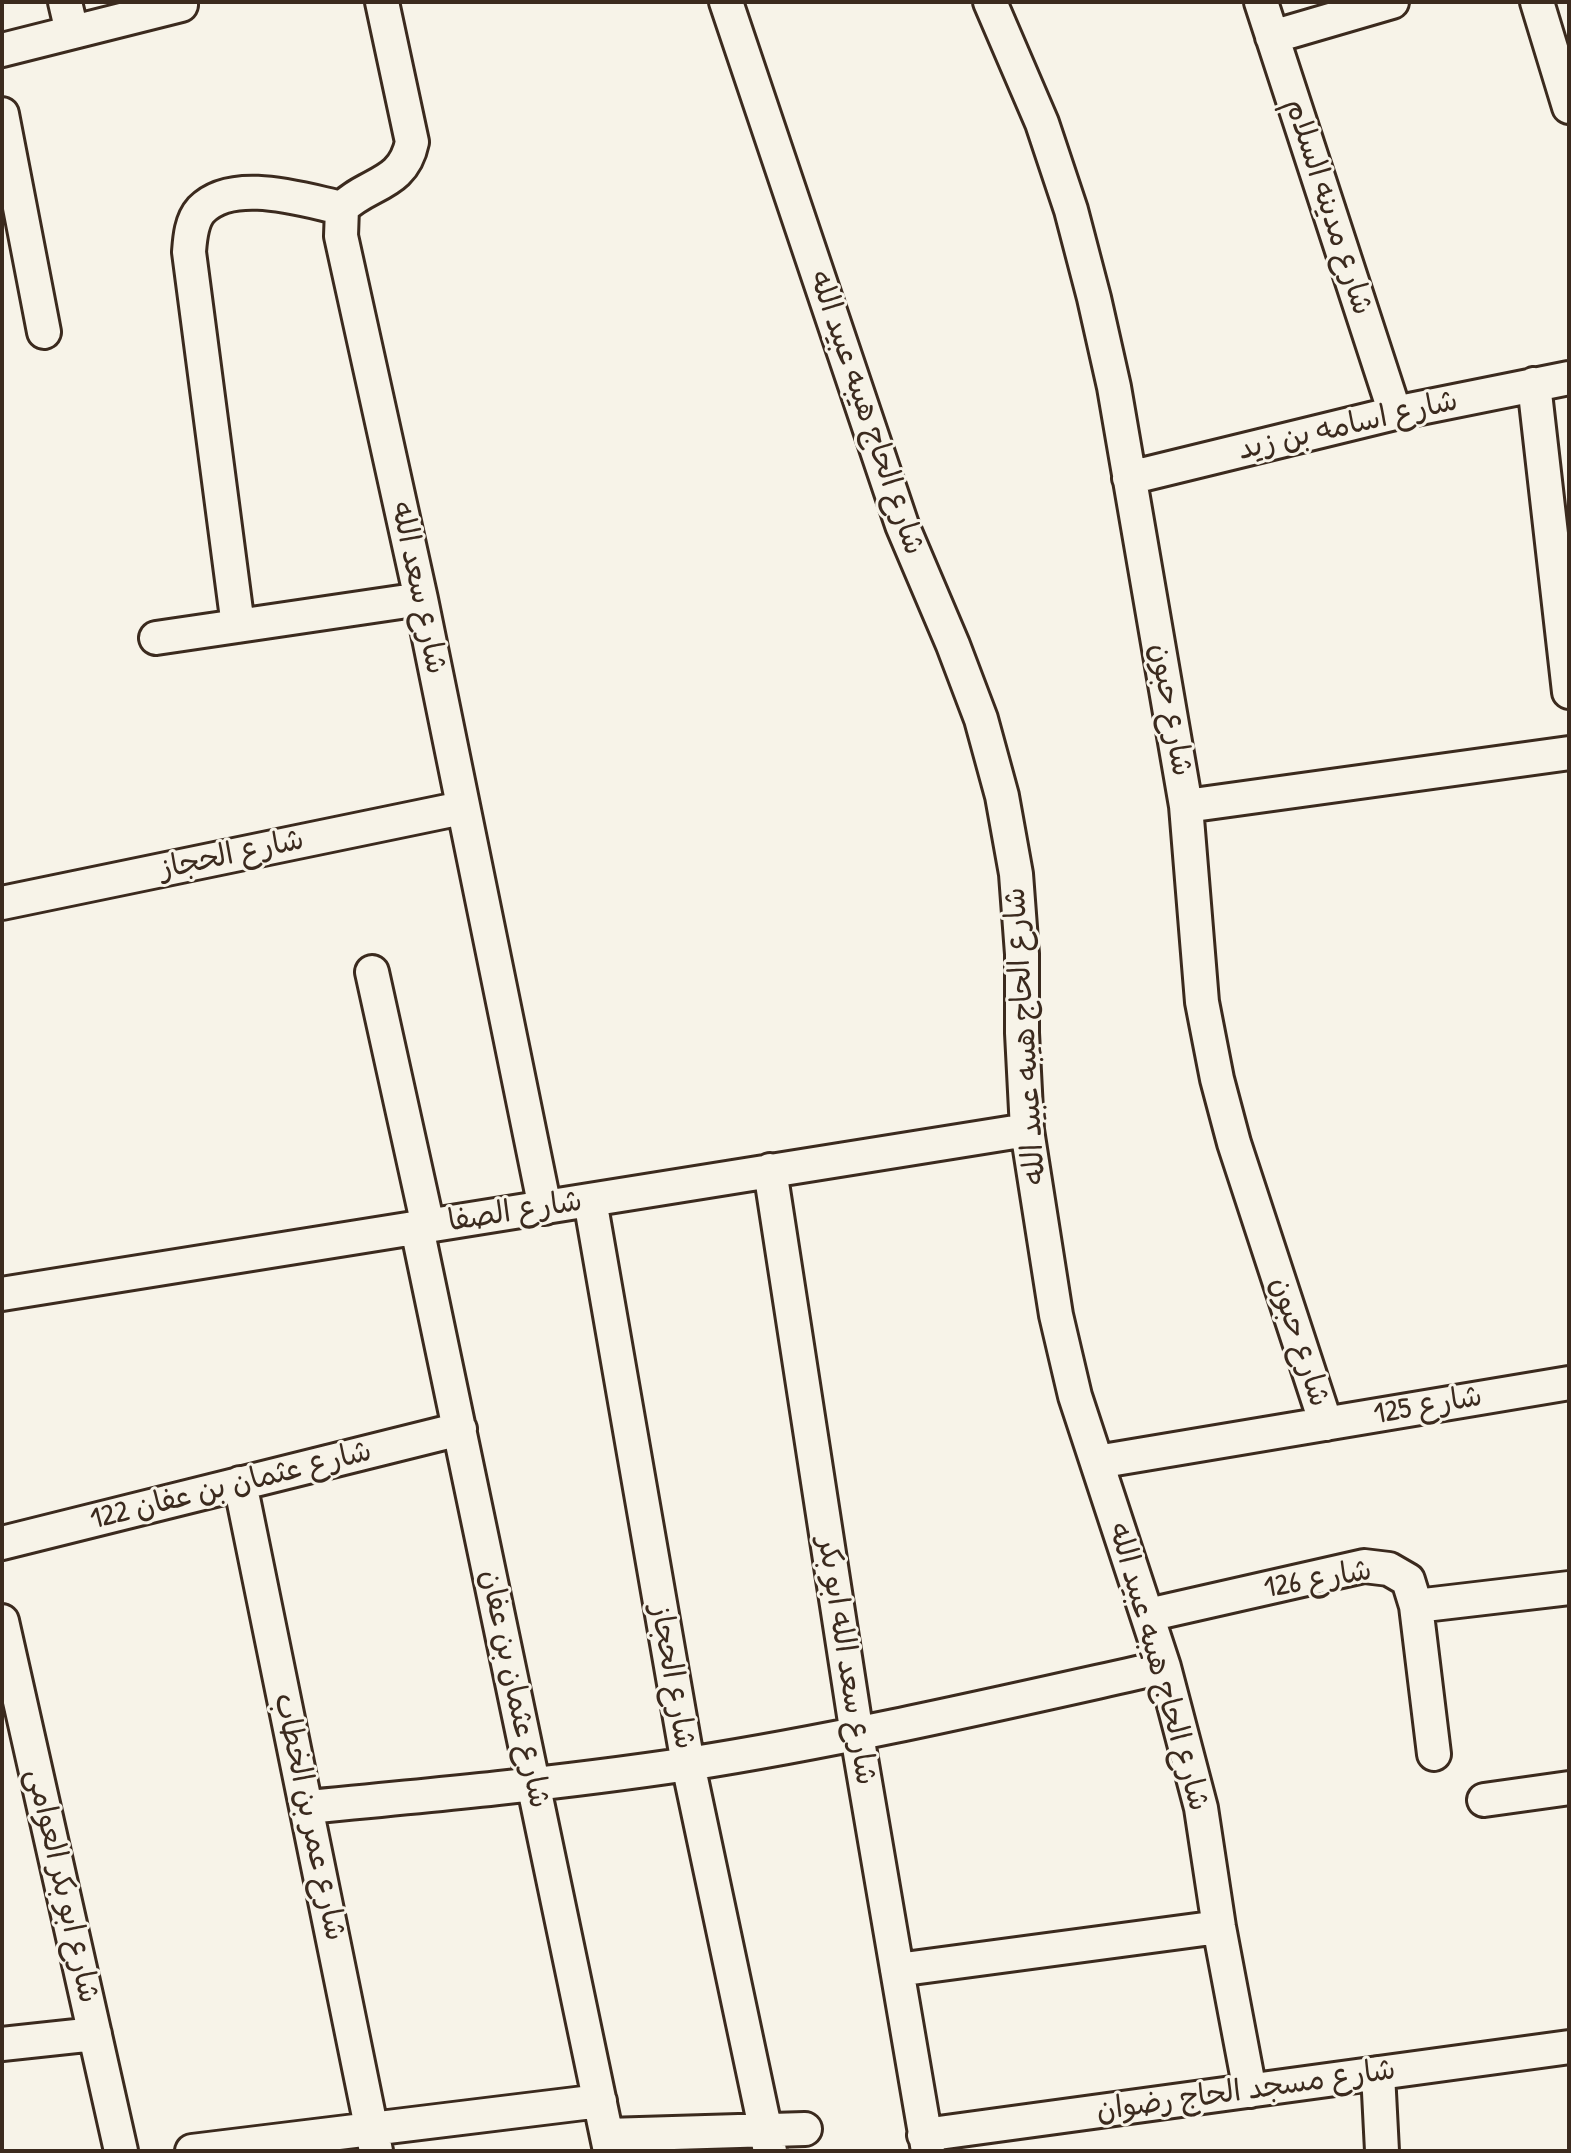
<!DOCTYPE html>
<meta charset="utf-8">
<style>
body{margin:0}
#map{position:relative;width:1571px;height:2153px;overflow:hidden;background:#f7f3e8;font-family:"Patrick Hand",sans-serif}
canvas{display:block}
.frame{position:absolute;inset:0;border:4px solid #3b2a1e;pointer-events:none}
</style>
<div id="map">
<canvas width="1571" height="2153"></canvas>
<div class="frame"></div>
</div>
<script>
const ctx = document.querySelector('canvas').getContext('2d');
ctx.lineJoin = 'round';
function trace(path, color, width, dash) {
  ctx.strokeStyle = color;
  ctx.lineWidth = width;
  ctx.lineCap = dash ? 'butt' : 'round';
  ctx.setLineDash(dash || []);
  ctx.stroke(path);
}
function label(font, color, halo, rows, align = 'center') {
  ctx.font = font + ' "Patrick Hand","Playpen Sans Arabic",sans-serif';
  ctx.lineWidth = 6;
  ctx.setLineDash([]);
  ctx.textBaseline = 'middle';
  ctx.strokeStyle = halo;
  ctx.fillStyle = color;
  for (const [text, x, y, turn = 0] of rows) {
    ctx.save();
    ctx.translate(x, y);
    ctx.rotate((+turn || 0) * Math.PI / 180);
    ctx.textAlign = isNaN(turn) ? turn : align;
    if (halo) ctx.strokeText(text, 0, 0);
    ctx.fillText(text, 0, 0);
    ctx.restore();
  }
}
const minor = new Path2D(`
 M 65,2 L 72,32
 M 382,2 L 412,142 C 403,186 368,182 342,208 L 341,236 L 421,599 L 545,1208
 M 726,2 L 902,525 L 953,645 L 981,719 L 1002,796 L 1016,874 L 1022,954 L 1022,1033 L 1027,1130 L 1056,1315 L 1075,1396 L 1164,1667 L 1201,1808 L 1219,1927 L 1250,2091
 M 990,2 L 1042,123 L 1071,210 L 1094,298 L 1114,387 L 1186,806 L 1202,1002 L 1217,1079 L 1234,1143 L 1326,1424
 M 1261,2 L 1395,413
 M 1537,2 L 1569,107
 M 1272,37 L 1392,2
 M 2,50 L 181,5
 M 2,114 L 44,332
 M 1534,384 L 1569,692
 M 1129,478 L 1395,413 L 1569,378
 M 238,626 L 189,252 C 190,239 191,221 201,210 C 233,177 303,200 342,208
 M 156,638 L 421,599
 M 1186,806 L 1569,753
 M 2,903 L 462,808
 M 372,972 L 428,1226
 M 770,1170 L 857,1735 L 928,2151
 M 590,1200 L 688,1764 L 770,2151
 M 417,1228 L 610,2151
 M 2,1294 L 1027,1130
 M 1097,1462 L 1569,1383
 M 240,1483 L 376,2151
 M 2,1543 L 460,1429
 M 1416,1606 L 1569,1588
 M 1148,1615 L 1364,1566 L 1389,1569 L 1408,1580 L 1416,1606 L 1434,1754
 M 2,1621 L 121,2151
 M 1484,1800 L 1569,1788
 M 307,1807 C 434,1795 561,1783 688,1764 C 848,1739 1006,1702 1164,1667
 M 897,1970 L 1219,1927
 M 2,2044 L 95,2034
 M 1378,2073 L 1382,2151
 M 607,2135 L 805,2129
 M 924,2135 L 1569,2047
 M 192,2151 L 600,2101`);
const streetNames = [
 ["شارع مدينه السلام",1328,207,72],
 ["شارع الحاج هيبه عبيد الله",866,413,71],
 ["شارع اسامه بن زيد",1348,426,-13],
 ["شارع سعد الله",418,588,78],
 ["شارع حبون",1170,710,80],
 ["شارع الحجاز",232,855,-12],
 ["شارع الحاج هيبه عبيد الله",1026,1036,-94],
 ["شارع الصفا",515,1212,-9],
 ["شارع حبون",1299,1342,72],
 ["شارع 125",1428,1406,-10],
 ["شارع عثمان بن عفان 122",231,1486,-14],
 ["شارع 126",1318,1580,-10],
 ["شارع سعد الله ابو بكر",846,1661,81],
 ["شارع الحاج هيبه عبيد الله",1158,1667,74],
 ["شارع الحجاز",672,1677,80],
 ["شارع عثمان بن عفان",514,1689,78],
 ["شارع عمر بن الخطاب",309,1817,78],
 ["شارع ابو بكر العوامى",62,1886,77],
 ["شارع مسجد الحاج رضوان",1246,2091,-8]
];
trace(minor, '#3b2a1e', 38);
trace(minor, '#f7f3e8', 32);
label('30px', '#3b2a1e', '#f7f3e8', streetNames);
</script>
